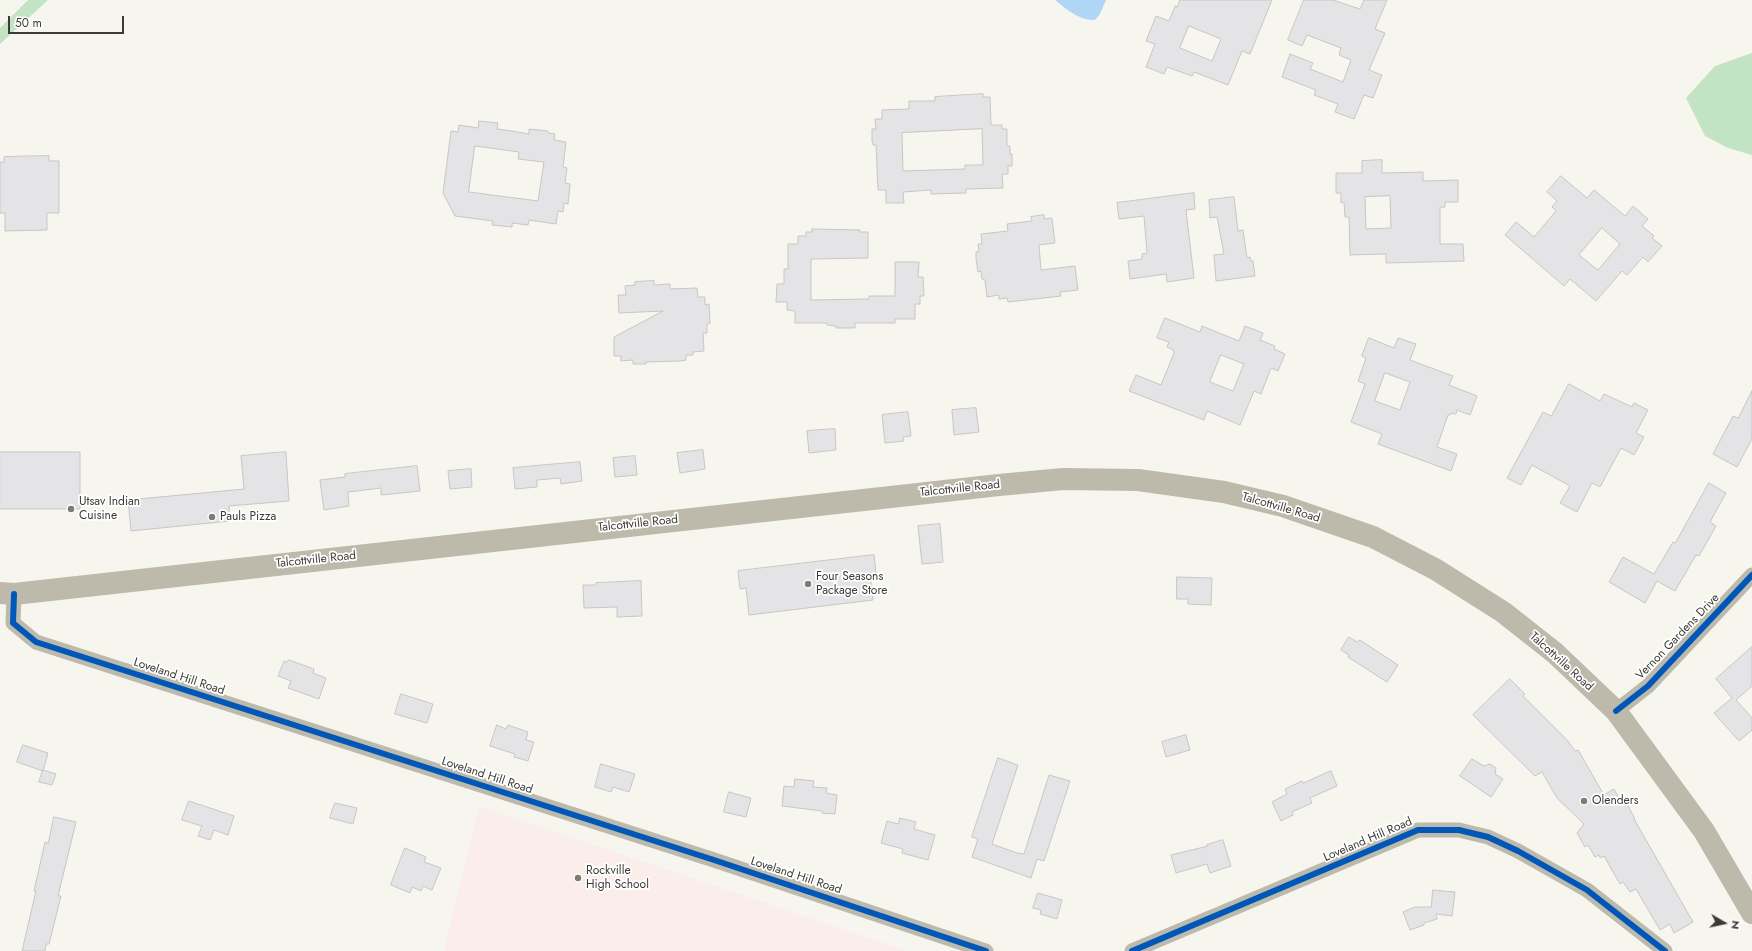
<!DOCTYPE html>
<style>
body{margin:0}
#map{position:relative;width:1752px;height:951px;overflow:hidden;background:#f7f6ee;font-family:Jost,sans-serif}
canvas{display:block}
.north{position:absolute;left:1704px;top:903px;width:40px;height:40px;-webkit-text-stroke:3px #fff;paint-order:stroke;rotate:99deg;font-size:11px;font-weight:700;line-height:16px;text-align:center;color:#3b3a35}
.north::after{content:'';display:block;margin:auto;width:14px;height:18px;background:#3b3a35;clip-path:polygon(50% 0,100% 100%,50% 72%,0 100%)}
.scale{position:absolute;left:8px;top:16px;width:116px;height:18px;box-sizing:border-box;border:2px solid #3b3a35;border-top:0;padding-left:5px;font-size:12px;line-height:14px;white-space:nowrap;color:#3b3a35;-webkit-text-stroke:3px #fff;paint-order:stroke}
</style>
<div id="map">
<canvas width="1752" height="951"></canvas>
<div class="north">N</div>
<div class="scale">50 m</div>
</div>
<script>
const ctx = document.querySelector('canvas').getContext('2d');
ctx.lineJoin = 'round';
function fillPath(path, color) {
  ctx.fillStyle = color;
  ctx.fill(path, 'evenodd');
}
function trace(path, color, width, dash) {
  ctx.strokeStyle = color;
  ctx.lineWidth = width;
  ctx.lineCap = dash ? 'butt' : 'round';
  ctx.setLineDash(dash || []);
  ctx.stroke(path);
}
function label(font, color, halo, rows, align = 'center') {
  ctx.font = font + ' Jost,sans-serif';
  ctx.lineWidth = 3.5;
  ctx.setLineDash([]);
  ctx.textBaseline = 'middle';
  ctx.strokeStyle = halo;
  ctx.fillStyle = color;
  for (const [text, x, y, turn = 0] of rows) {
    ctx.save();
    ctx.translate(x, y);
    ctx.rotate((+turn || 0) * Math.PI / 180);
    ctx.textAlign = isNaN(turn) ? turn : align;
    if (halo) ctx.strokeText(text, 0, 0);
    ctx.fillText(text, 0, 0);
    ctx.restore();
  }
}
const education = new Path2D(`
 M 479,806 L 908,951 L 444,951 Z`);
const green = new Path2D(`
 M 28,0 L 48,0 L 0,44 L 0,28 Z
 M 1752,53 L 1752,155 L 1728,148 L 1705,136 L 1686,98 L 1715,66 Z`);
const water = new Path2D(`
 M 1055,0 L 1106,0 L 1100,14 L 1095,20 C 1080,21 1066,9 1055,0 Z`);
const building = new Path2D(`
 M 1180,0 L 1272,0 L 1250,54 L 1242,51 L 1228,85 L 1194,72 L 1192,76 L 1167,67 L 1164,74 L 1146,67 L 1155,44 L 1146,41 L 1156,16 L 1169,21 L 1175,6 L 1177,7 ZM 1189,26 L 1221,39 L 1212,61 L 1180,48 Z
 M 1304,0 L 1333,0 L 1360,9 L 1364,0 L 1387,0 L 1375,29 L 1385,33 L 1369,70 L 1382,75 L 1373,98 L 1364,95 L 1354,119 L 1335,112 L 1338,104 L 1314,95 L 1316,90 L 1282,77 L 1290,54 L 1313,63 L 1310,69 L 1343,82 L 1351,60 L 1339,55 L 1341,48 L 1307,35 L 1302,46 L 1288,40 Z
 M 983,94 L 983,97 L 990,97 L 991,125 L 1002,125 L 1002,129 L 1007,129 L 1007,146 L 1010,146 L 1010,154 L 1012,154 L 1012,166 L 1008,166 L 1008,174 L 1002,174 L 1003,188 L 966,189 L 966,193 L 931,194 L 931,190 L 903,192 L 904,203 L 886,203 L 886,190 L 878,190 L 876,145 L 873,145 L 872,141 L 872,129 L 876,129 L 875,119 L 882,119 L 882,110 L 909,109 L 909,101 L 935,101 L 935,97 ZM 982,129 L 983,165 L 965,165 L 965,169 L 903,171 L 902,133 Z
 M 479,121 L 498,123 L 497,129 L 512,131 L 529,134 L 529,129 L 548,131 L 548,133 L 555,134 L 554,140 L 566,142 L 563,167 L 567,168 L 565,183 L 570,184 L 568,204 L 564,203 L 563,212 L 558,211 L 556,224 L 529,220 L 528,225 L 512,223 L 512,227 L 492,225 L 493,221 L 455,216 L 443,193 L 451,131 L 458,132 L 459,125 L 478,128 ZM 475,146 L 519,152 L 518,159 L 544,162 L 538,201 L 469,192 Z
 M 49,156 L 49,161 L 59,161 L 59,213 L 47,213 L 47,230 L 5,231 L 5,213 L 0,213 L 0,162 L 4,162 L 4,157 Z
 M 1382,160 L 1382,173 L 1423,172 L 1423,181 L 1458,180 L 1458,202 L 1445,202 L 1445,207 L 1440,207 L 1440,244 L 1463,244 L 1464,261 L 1386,263 L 1386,254 L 1350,255 L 1349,217 L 1345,217 L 1344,202 L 1341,203 L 1341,193 L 1336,193 L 1336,173 L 1362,173 L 1362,161 ZM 1390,196 L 1391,228 L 1366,229 L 1365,197 Z
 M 1561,176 L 1587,198 L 1594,190 L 1625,216 L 1633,206 L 1648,219 L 1642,226 L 1654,236 L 1652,238 L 1662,246 L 1648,262 L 1643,257 L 1627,275 L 1622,271 L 1596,301 L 1570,279 L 1564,286 L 1505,235 L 1516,222 L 1534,237 L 1556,211 L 1552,207 L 1557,201 L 1547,192 ZM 1602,228 L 1620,244 L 1598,270 L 1579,255 Z
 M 1194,193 L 1195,209 L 1186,210 L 1194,278 L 1167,282 L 1166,274 L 1130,279 L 1128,261 L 1142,259 L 1142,254 L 1147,253 L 1144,216 L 1119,219 L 1117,203 Z
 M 1234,197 L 1238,231 L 1243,230 L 1247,258 L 1250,257 L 1251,261 L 1253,261 L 1255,276 L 1216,281 L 1214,255 L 1224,254 L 1217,217 L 1210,218 L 1209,200 Z
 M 1044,215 L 1044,219 L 1052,218 L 1055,243 L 1039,245 L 1041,270 L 1075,266 L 1078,290 L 1060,292 L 1061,296 L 1008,302 L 1007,298 L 999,299 L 999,295 L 987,297 L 985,280 L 982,279 L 981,271 L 978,272 L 976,259 L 976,252 L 979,251 L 978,244 L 982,244 L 981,234 L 1008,231 L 1007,224 L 1032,221 L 1031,217 Z
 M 812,229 L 860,230 L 859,232 L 868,232 L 868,258 L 811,259 L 811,300 L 869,299 L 869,296 L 895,296 L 895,262 L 919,262 L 918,277 L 923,277 L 924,296 L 920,296 L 920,304 L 915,304 L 915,319 L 895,319 L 895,323 L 855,323 L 855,328 L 836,328 L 836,326 L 827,325 L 827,323 L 795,323 L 795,311 L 787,310 L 787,302 L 776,302 L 777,284 L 784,284 L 784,269 L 788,269 L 788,244 L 798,244 L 798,236 L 806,236 L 806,232 L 812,232 Z
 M 654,281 L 654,285 L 670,284 L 670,289 L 697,288 L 698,297 L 705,297 L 705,305 L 709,304 L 710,323 L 707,324 L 707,333 L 703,333 L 704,351 L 693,352 L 693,355 L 686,355 L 686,360 L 680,361 L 646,362 L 646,364 L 633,364 L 633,360 L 621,361 L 621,356 L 614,356 L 614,337 L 663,311 L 619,313 L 618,295 L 626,295 L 625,286 L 635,285 L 635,282 Z
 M 1165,318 L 1200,332 L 1202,326 L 1239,341 L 1245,326 L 1263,333 L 1260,340 L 1275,346 L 1274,349 L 1285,354 L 1278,371 L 1271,368 L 1261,394 L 1254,391 L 1240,425 L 1207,411 L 1204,420 L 1129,391 L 1136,375 L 1161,385 L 1174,353 L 1173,350 L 1167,347 L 1169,342 L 1157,338 ZM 1221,355 L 1244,364 L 1233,391 L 1210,382 Z
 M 1369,338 L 1394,348 L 1398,338 L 1416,344 L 1410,360 L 1453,376 L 1449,385 L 1477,396 L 1470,415 L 1457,410 L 1456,414 L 1451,413 L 1450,415 L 1448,415 L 1437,447 L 1457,454 L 1451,471 L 1378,444 L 1382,434 L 1351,422 L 1365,384 L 1358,381 L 1366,358 L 1362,356 ZM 1385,373 L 1410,382 L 1400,410 L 1375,401 Z
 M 1569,384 L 1600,401 L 1604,394 L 1632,407 L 1634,403 L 1648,410 L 1636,433 L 1644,437 L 1634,455 L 1621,448 L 1600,487 L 1592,483 L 1577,512 L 1560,503 L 1570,486 L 1532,465 L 1521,485 L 1507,478 L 1543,412 L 1551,416 Z
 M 1752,391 L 1752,439 L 1737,467 L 1713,454 L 1733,416 L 1738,418 Z
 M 976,408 L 979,432 L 954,435 L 952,410 Z
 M 908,412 L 911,436 L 903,437 L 904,441 L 885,443 L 882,415 Z
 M 835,429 L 836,450 L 809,453 L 807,431 Z
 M 703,450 L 705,469 L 680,473 L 677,453 Z
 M 0,452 L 80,452 L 80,509 L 0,509 Z
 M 286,452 L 289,501 L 229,506 L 230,521 L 131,531 L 128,500 L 244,489 L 241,456 Z
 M 635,456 L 637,475 L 615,477 L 613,458 Z
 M 580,462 L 582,481 L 561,484 L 560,478 L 537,480 L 537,487 L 515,489 L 513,468 Z
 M 417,466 L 420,491 L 381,495 L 381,488 L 348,492 L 349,506 L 324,510 L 320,480 L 345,477 L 345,474 Z
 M 471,469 L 472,487 L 450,489 L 448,471 Z
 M 1709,483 L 1726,493 L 1710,522 L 1716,526 L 1699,556 L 1696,555 L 1675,591 L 1657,581 L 1645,603 L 1609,582 L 1623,557 L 1654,574 L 1673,542 L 1675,543 Z
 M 940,524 L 943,562 L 922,564 L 918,526 Z
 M 874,555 L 876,573 L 870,573 L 873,600 L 749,615 L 746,588 L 740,589 L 738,571 Z
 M 1177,577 L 1212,578 L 1211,605 L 1188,604 L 1188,599 L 1177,599 Z
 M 641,581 L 642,616 L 617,617 L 617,607 L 584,608 L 583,585 L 595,585 L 596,583 Z
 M 1349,637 L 1357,642 L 1360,640 L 1398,665 L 1387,682 L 1348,657 L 1349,655 L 1341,650 Z
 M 1752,647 L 1752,686 L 1736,700 L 1752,718 L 1752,730 L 1739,741 L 1714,713 L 1732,698 L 1716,679 Z
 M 289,660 L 314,669 L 313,673 L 326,678 L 319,699 L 288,688 L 291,681 L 278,676 L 284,661 L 286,662 Z
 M 1510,679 L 1525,694 L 1523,696 L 1568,741 L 1575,751 L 1578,750 L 1604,795 L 1614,789 L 1622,804 L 1626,802 L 1635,819 L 1634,819 L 1693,922 L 1674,933 L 1670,924 L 1660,930 L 1636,889 L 1630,892 L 1623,882 L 1620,884 L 1604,856 L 1600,858 L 1599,855 L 1595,857 L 1588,845 L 1585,847 L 1577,833 L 1584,824 L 1557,798 L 1542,772 L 1535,776 L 1473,715 Z
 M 401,694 L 433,704 L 427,723 L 395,714 Z
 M 497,725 L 506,729 L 508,725 L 528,732 L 526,740 L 534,742 L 528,761 L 514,757 L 515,754 L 490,746 Z
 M 1186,735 L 1190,750 L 1166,757 L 1162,742 Z
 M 23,745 L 48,753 L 43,771 L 17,762 Z
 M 998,758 L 1018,765 L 992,844 L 1017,853 L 1024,854 L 1049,775 L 1070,781 L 1044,861 L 1037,859 L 1031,878 L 972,857 L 978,839 L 972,837 Z
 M 1472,759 L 1484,766 L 1490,764 L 1496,768 L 1495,774 L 1503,779 L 1491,797 L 1460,776 Z
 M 601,764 L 635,774 L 629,792 L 613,787 L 611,792 L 595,787 Z
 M 43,770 L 56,774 L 52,785 L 39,782 Z
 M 1331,771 L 1337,786 L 1310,798 L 1312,803 L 1292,812 L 1293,815 L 1281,821 L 1272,802 L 1287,794 L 1285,789 L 1302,781 L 1303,783 Z
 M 795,779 L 814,781 L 813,787 L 827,788 L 826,793 L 837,795 L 835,814 L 822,813 L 822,811 L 782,806 L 784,786 L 794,787 Z
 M 729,792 L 751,798 L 746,817 L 724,812 Z
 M 189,801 L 234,816 L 228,835 L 214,830 L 210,840 L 198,836 L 202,826 L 182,820 Z
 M 335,803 L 357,808 L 353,824 L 330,818 Z
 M 54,817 L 76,822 L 58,896 L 61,896 L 49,944 L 46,944 L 45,951 L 22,951 L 36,891 L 34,891 L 45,842 L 48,843 Z
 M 900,818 L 916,822 L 914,829 L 935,835 L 928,860 L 902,853 L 903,849 L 881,843 L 887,821 L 898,824 Z
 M 1223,840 L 1231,866 L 1210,873 L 1207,864 L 1176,873 L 1171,855 L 1208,846 L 1207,845 Z
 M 405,848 L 426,857 L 424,862 L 441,868 L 432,890 L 423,886 L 421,891 L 412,887 L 410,893 L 391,885 Z
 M 1433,890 L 1455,892 L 1452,916 L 1436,914 L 1437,919 L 1424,923 L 1424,925 L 1410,930 L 1403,912 L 1415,907 L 1431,907 Z
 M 1038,893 L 1062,900 L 1057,919 L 1040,914 L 1041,910 L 1033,908 Z`);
const minor = new Path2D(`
 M 14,594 L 13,623 L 36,642 L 714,860 L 986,951
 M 1616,711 L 1648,686 L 1752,575
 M 1132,951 L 1418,830 L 1459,830 L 1488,837 L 1518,851 L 1587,890 L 1665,951`);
const primary = new Path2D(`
 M 0,593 L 14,594 L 999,485 L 1063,479 L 1138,480 L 1224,492 L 1283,506 L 1373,537 L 1435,569 L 1503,612 L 1555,653 L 1616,711 L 1704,831 L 1752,913`);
const cycleway = new Path2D(`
 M 14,594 L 13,623 L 36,642 L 714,860 L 986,951
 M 1616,711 L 1648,686 L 1752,575
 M 1132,951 L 1418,830 L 1459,830 L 1488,837 L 1518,851 L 1587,890 L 1665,951`);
const markers = [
 [71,509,4,"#7d7c76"],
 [212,517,4,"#7d7c76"],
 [808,584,4,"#7d7c76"],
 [1584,801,4,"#7d7c76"],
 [578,878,4,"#7d7c76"]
];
const streetNames = [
 ["Talcottville Road",960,489,-6],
 ["Talcottville Road",1281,508,16],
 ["Talcottville Road",638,524,-6],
 ["Talcottville Road",316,560,-6],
 ["Vernon Gardens Drive",1678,637,-46],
 ["Talcottville Road",1561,662,42],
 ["Loveland Hill Road",179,677,18],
 ["Loveland Hill Road",487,776,18],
 ["Loveland Hill Road",1368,840,-23],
 ["Loveland Hill Road",796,876,18]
];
const poiNames = [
 ["Utsav Indian",79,502],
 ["Cuisine",79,516],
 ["Pauls Pizza",220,517],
 ["Four Seasons",816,577],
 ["Package Store",816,591],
 ["Olenders",1592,801],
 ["Rockville",586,871],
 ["High School",586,885]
];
fillPath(education, '#fbeeea');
fillPath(green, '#c3e4c4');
fillPath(water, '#b0d6f6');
fillPath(building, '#e4e3e6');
trace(building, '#c7c6c5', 1);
trace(minor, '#bcb9ad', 15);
trace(primary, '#bdbaab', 22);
trace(cycleway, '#0057b8', 6);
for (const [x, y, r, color] of markers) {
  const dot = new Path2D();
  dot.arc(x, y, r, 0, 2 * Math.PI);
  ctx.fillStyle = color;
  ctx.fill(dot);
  trace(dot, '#fff', 1.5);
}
label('12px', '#3b3a35', '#fff', streetNames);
label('12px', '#3b3a35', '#fff', poiNames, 'left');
</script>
